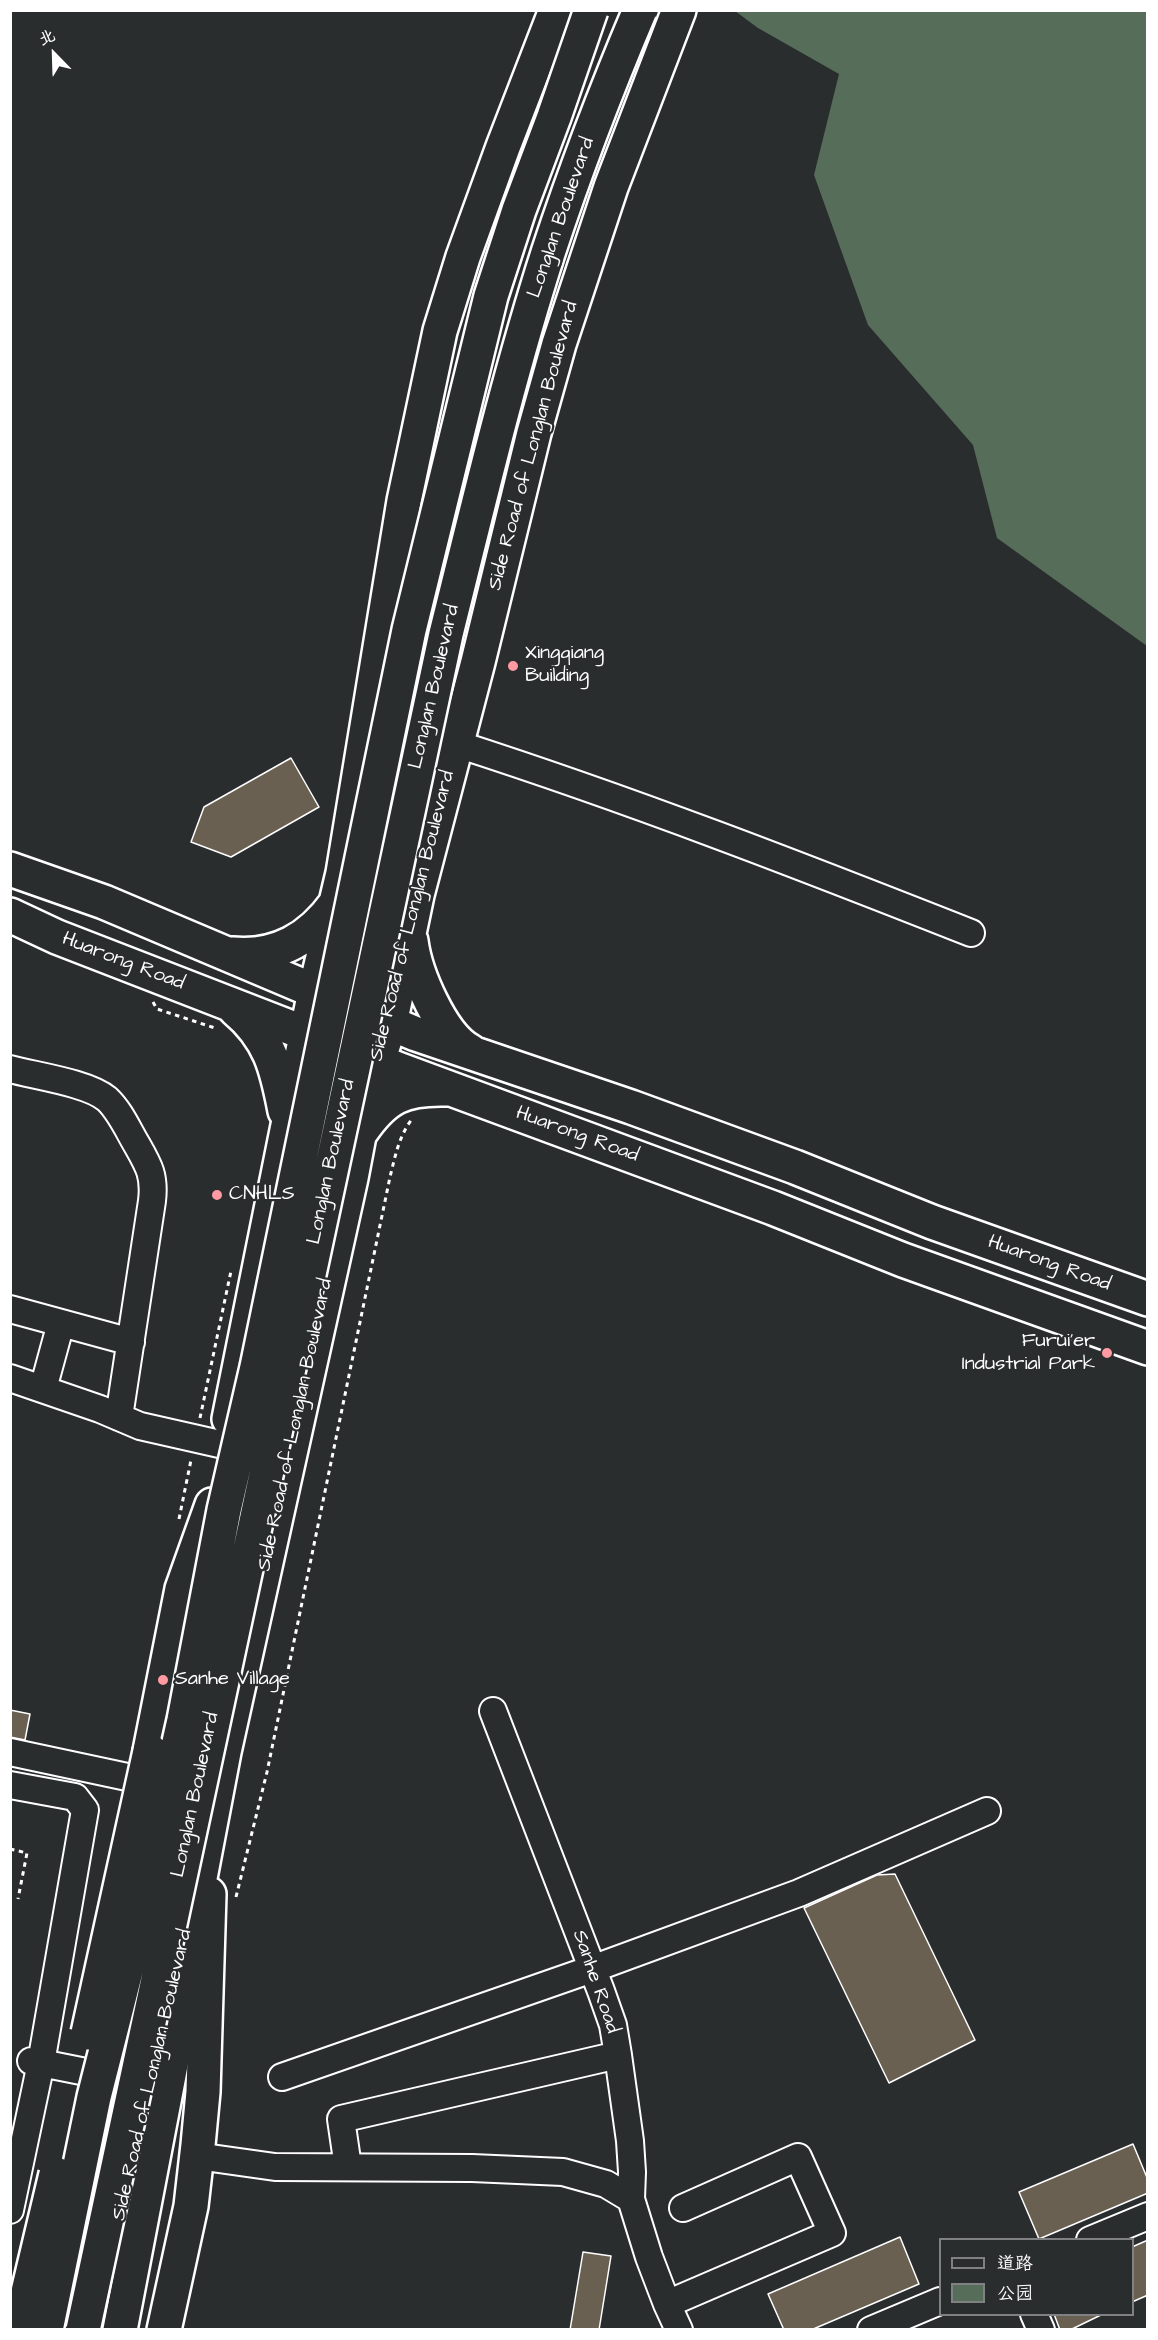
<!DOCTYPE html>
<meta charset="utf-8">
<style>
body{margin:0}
#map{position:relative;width:1158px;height:2340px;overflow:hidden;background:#2a2d2e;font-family:"Architects Daughter","LXGW WenKai TC",sans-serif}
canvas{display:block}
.frame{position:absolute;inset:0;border:12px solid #fff;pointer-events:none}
.legend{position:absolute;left:939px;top:2238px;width:195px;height:78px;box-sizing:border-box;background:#2a2d2e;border:2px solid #7f8182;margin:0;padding:8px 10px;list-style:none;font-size:18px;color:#fff}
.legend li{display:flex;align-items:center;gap:12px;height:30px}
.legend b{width:30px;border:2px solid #7f8182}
.north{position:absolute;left:24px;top:24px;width:60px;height:60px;-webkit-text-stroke:4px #2a2d2e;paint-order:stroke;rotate:337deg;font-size:16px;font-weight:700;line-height:24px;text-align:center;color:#fff}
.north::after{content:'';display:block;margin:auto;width:21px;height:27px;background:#fff;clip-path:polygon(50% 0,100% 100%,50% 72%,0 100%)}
</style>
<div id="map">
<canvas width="1158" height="2340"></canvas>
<div class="frame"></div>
<ul class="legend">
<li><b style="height:8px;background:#2a2d2e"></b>道路</li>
<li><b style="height:16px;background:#566d59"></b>公园</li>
</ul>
<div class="north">北</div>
</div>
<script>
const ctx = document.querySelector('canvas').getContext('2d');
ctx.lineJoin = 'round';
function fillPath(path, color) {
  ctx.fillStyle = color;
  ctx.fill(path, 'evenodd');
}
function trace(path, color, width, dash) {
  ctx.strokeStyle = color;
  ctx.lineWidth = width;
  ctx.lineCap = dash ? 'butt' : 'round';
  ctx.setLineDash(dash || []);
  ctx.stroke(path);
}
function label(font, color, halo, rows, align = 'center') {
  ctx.font = font + ' "Architects Daughter",sans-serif';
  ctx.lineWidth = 4.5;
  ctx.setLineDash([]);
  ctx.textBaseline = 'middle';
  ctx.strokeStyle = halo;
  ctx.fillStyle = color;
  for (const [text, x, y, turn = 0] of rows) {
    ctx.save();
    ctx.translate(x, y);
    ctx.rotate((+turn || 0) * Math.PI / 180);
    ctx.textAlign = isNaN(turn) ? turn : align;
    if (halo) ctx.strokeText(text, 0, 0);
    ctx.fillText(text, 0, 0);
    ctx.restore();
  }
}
const green = new Path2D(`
 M 735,11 L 1147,11 L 1147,646 L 997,538 L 973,445 L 868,325 L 814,175 L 839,74 L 758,28 Z`);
const building = new Path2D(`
 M 291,758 L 319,807 L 231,857 L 191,842 L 204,807 Z
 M 10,1710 L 30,1714 L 25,1740 L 10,1737 Z
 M 895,1874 L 975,2040 L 889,2083 L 804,1908 L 877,1875 Z
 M 1133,2144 L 1148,2180 L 1148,2193 L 1039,2239 L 1019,2192 Z
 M 900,2237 L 919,2284 L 811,2330 L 784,2330 L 768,2294 Z
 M 1148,2240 L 1148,2295 L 1132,2302 L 1132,2247 Z
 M 583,2252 L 611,2256 L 599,2330 L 570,2330 Z
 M 1054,2314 L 1103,2314 L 1070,2330 L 1060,2330 Z`);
const path = new Path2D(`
 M 153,1002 L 157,1009 L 215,1028
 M 200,1418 L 231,1271
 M 179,1519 L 191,1460
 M 10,1849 L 27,1853 L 18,1899
 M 236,1897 L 267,1772 L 390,1177 C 395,1157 399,1135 413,1118`);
const minor = new Path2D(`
 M 457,744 C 631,800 801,866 971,933
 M 10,1069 C 36,1076 88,1083 107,1099 C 120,1111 128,1130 137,1145 C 149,1166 155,1176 152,1201 L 119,1417
 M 10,1309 L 131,1342
 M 10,1378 L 100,1409 L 140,1426 L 224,1445
 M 43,1389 L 61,1323
 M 493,1711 L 601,1991 L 613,2025 L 618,2055 L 630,2141 L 632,2172 L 631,2199 L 649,2257 L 667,2304 L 679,2330
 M 10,1752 L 160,1784
 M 10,1785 L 75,1797 L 85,1810 L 41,2063 L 10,2210
 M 31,2061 L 106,2076
 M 282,2077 L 592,1969 L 799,1893 L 987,1811
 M 197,2156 L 275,2167 L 472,2168 L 563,2172 L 606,2184 L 631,2199
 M 348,2167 L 341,2119 L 618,2055
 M 1090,2240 L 1148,2216
 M 667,2304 L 832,2233 L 798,2157 L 683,2208
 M 1034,2314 L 1041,2330
 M 871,2330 L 940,2301`);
const major = new Path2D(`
 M 10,869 L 104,902 L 416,1034 L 631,1107 L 795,1167 L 932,1222 L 1148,1299
 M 10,915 L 57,937 L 400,1070 L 773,1208 L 903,1260 L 1148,1348
 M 411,941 C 415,973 441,1035 470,1051
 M 232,954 C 277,958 310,939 336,903
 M 235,1009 C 270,1038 277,1069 285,1111
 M 361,1132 C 385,1097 403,1088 446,1089
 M 229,1419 L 315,991 L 343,873 L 404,501 L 440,331 L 463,257 L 503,147 L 556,10
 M 187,1927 L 196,1899 L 224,1752 L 351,1178 L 366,1099 L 390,1024 L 417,895 L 478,662 L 534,433 L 559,344 L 611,187 L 679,10
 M 164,2330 L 191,2206 L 198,2145 L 203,2092 L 209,1894`);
const highway = new Path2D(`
 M 150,1751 L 182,1589 L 212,1505
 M 120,2330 L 179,2023 L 196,1899`);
const highwayBridge = new Path2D(`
 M 88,2033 L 150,1751
 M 19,2330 L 56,2174
 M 46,2330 L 94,2097 L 139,1920 L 184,1720 L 224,1510 L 257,1367 L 409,630 L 491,296 L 519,210 L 554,117 L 591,10
 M 83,2330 L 446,634 C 478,506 508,378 548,253 C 575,171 606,90 640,10`);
const markers = [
 [513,666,6,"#ff9aa2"],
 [217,1195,6,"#ff9aa2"],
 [1107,1353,6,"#ff9aa2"],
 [163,1680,6,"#ff9aa2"]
];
const streetNames = [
 ["Longlan Boulevard",562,218,-71],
 ["Side Road of Longlan Boulevard",534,446,-75],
 ["Longlan Boulevard",435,687,-77],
 ["Side Road of Longlan Boulevard",413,916,-76],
 ["Huarong Road",123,962,21],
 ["Huarong Road",577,1135,20],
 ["Longlan Boulevard",332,1162,-78],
 ["Huarong Road",1049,1264,20],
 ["Side Road of Longlan Boulevard",296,1425,-78],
 ["Longlan Boulevard",196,1795,-78],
 ["Sanhe Road",595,1982,71],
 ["Side Road of Longlan Boulevard",153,2075,-77]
];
const poiNames = [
 ["Xingqiang",525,654],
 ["Building",525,677],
 ["CNHLS",229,1195],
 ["Furui'er",1095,1342,"right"],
 ["Industrial Park",1095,1365,"right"],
 ["Sanhe Village",175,1680]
];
fillPath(green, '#566d59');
fillPath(building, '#6a6051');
trace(building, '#fff', 1.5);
trace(minor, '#fff', 30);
trace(major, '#fff', 38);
trace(highway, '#fff', 38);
trace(path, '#fff', 3, [4.5, 4.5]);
trace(minor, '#2a2d2e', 26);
trace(major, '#2a2d2e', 33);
trace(highway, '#2a2d2e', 33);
trace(highwayBridge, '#fff', 38, []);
trace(highwayBridge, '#2a2d2e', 33);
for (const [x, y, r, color] of markers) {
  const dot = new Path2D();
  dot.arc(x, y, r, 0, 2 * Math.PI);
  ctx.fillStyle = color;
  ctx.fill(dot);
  trace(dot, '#2a2d2e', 2);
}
label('20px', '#fff', '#2a2d2e', streetNames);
label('20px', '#fff', '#2a2d2e', poiNames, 'left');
</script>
